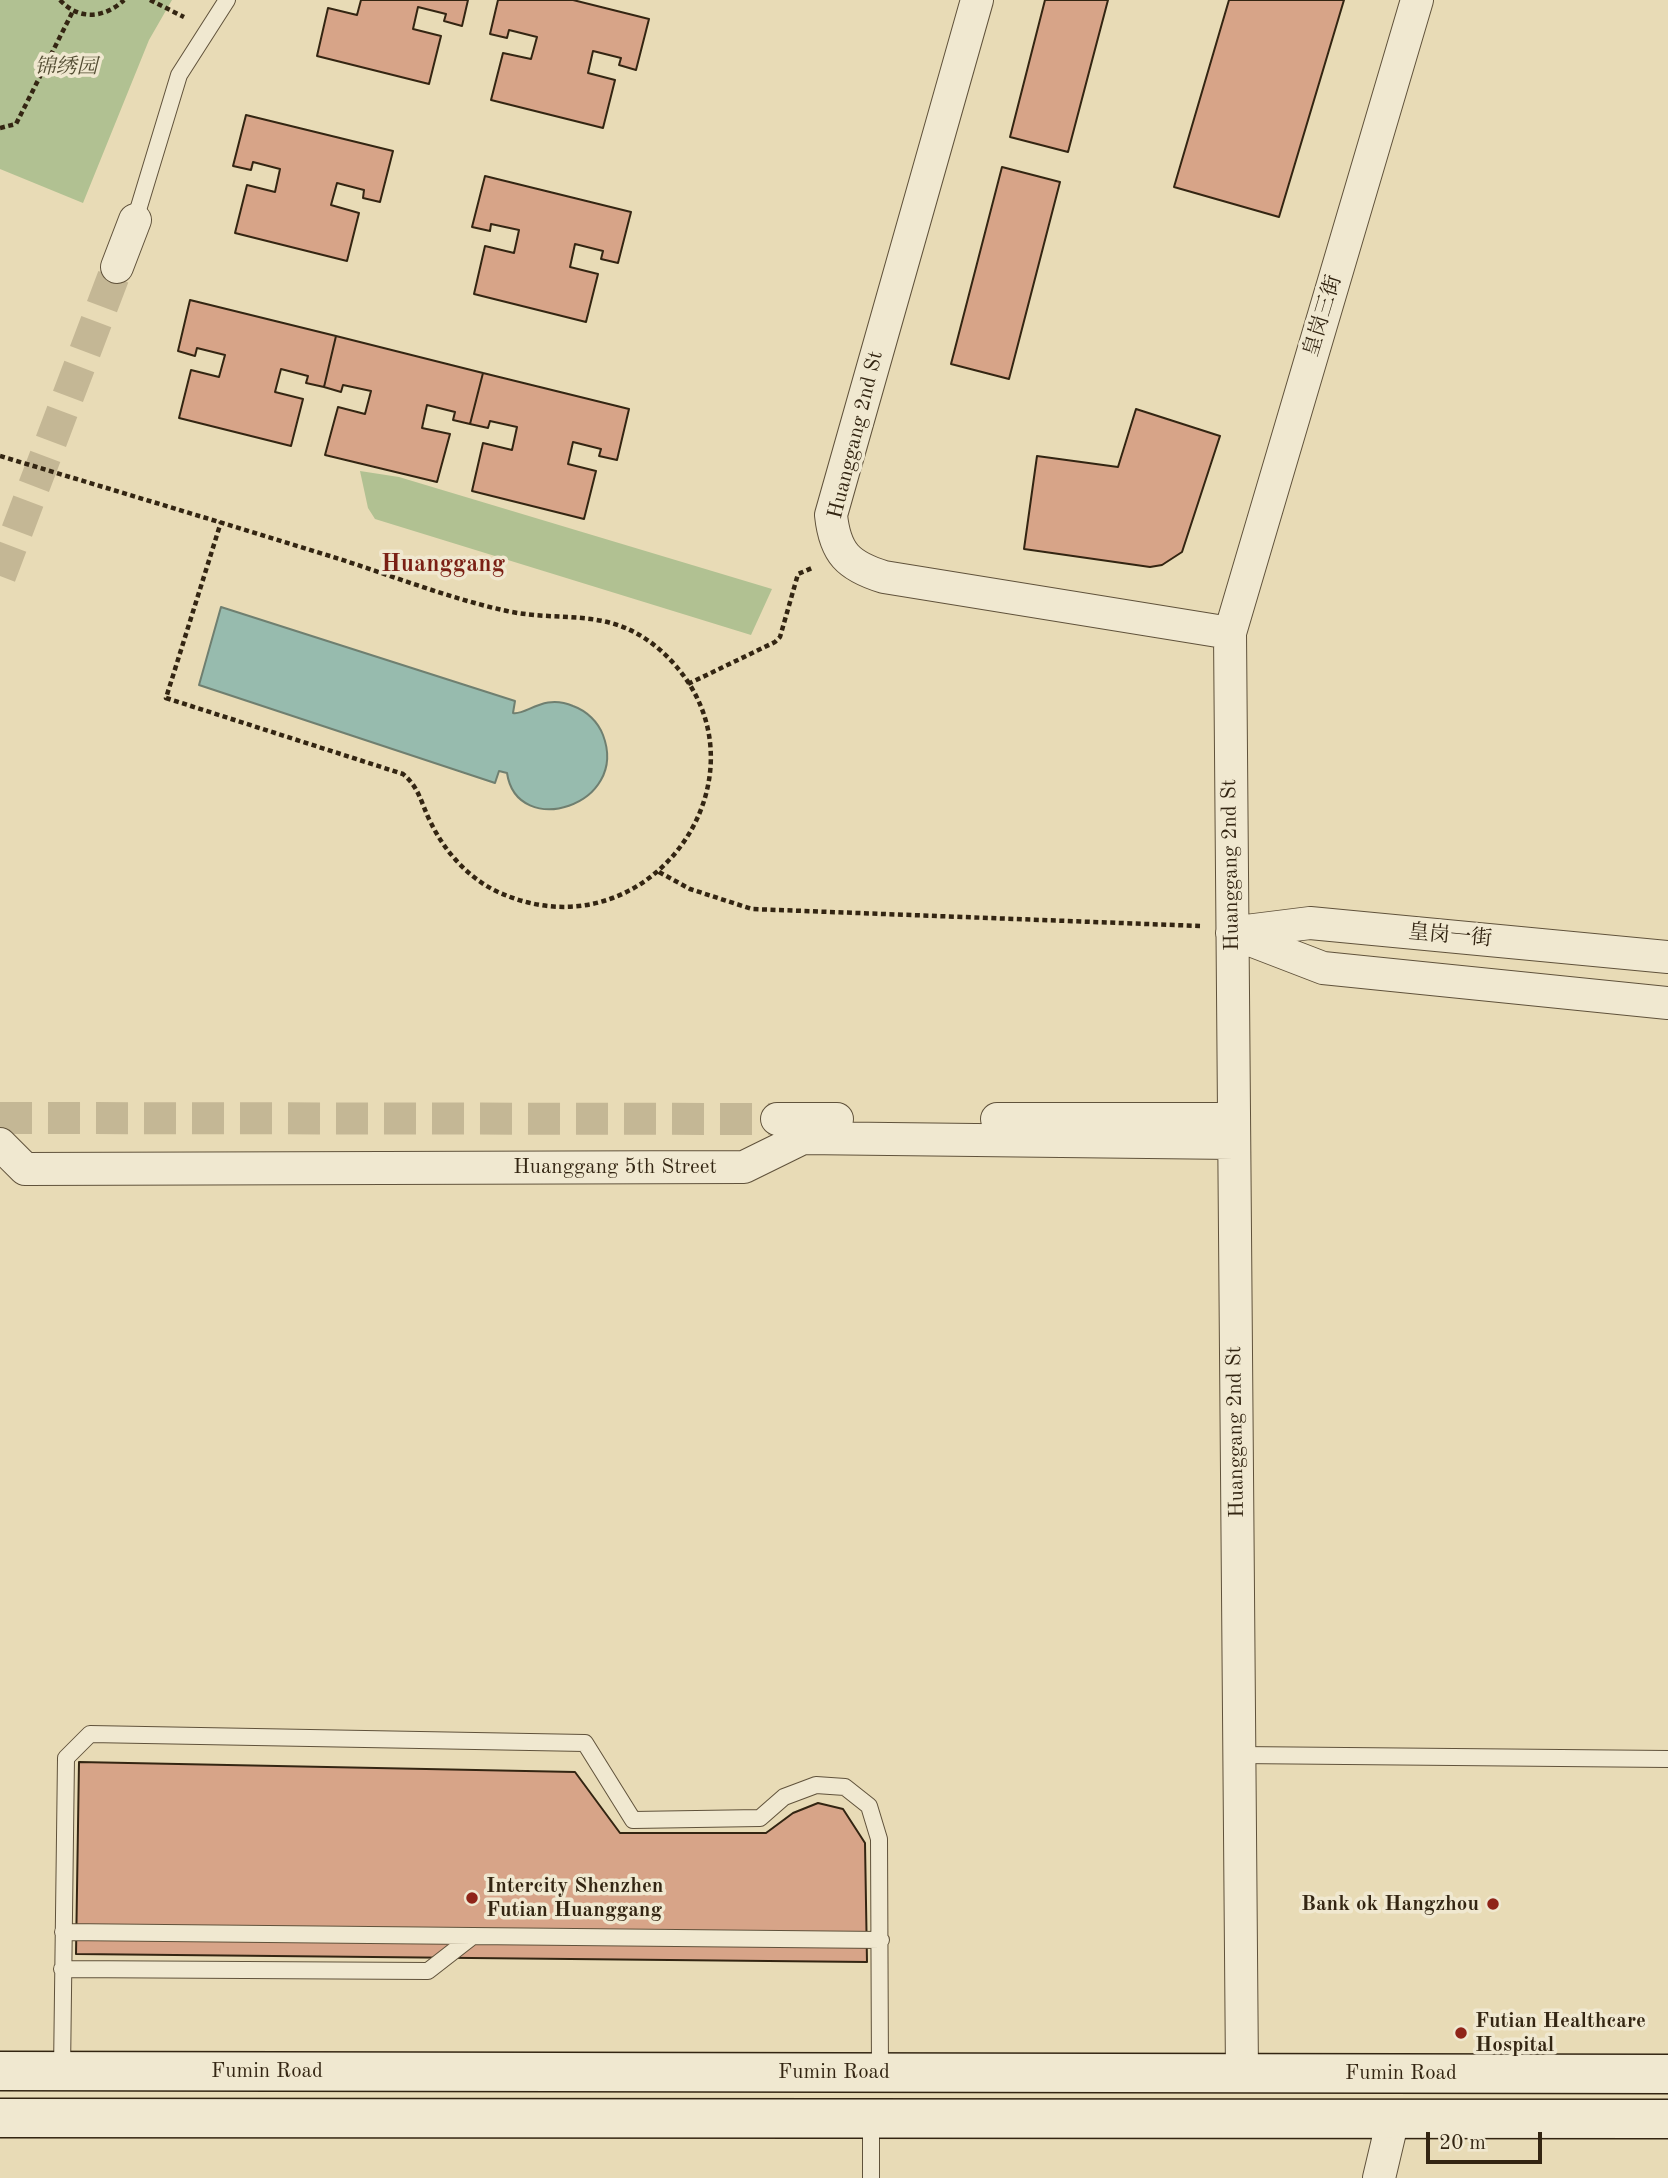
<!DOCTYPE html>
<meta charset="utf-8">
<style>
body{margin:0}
#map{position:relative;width:1668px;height:2178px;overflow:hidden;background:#e8dbb6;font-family:"Old Standard TT",serif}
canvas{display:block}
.scale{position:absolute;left:1426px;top:2132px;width:116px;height:32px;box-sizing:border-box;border:4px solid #332512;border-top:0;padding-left:9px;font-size:21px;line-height:24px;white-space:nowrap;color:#332512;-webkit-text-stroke:5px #f0e8d0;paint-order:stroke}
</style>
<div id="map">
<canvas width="1668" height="2178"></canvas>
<div class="scale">20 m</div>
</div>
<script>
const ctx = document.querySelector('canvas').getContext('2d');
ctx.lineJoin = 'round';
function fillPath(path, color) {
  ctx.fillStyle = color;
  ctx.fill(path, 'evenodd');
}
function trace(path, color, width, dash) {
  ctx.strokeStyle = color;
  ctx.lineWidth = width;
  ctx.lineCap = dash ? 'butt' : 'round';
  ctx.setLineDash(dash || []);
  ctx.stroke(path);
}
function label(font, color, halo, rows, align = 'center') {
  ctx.font = font + ' "Old Standard TT","Noto Serif SC",serif';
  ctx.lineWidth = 7;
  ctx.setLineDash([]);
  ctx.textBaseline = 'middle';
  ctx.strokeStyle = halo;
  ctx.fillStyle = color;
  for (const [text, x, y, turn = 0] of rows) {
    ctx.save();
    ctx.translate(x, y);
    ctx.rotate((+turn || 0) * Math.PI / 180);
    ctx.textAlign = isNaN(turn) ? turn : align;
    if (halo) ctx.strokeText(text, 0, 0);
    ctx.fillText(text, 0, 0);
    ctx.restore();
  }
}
const green = new Path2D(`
 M 0,0 L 172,0 L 149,40 L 83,203 L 0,169 Z
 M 360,471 L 399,477 L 772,589 L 751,635 L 375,519 L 368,508 Z`);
const water = new Path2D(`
 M 221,607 L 515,701 L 513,713 C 526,716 543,693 573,706 C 587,711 598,722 603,735 C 630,806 517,840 507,773 L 499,771 L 495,783 L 199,685 Z`);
const building = new Path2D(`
 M 361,0 L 468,0 L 462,26 L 444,21 L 446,14 L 418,7 L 413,29 L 441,36 L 429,84 L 317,56 L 328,8 L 357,15 Z
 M 498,0 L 573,0 L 649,19 L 636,70 L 619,65 L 621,58 L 593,51 L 588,73 L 615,80 L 603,128 L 491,100 L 503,53 L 531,59 L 537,37 L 509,30 L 507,38 L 490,34 Z
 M 1045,0 L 1108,0 L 1068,152 L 1010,137 Z
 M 1229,0 L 1344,0 L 1279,217 L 1174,187 Z
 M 246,115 L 393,151 L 380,202 L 363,198 L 364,190 L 337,183 L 331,205 L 359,213 L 347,261 L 235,233 L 247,185 L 275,192 L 280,169 L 253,162 L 251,170 L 233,166 Z
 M 1002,167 L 1060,182 L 1009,379 L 951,364 Z
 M 485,176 L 631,212 L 618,263 L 601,259 L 603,251 L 575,244 L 570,267 L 598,274 L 586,322 L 474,294 L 485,246 L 514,253 L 519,230 L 491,224 L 490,231 L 472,227 Z
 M 190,300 L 336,336 L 324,387 L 306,383 L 308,376 L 281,369 L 275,392 L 303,399 L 291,446 L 179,418 L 191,370 L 219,377 L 225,355 L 197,348 L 195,356 L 178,351 Z
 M 336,336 L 483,373 L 470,424 L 453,420 L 455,412 L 427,405 L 422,428 L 450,434 L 437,482 L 325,455 L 338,407 L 365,414 L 371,391 L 343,385 L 341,392 L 324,387 Z
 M 483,373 L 629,409 L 617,460 L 599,456 L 601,449 L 573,442 L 568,464 L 596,471 L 584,519 L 472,491 L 483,443 L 512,450 L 517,427 L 490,421 L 488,428 L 470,424 Z
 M 1136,409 L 1220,436 L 1182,552 L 1162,565 L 1150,567 L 1024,549 L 1037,456 L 1118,467 Z
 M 79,1762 L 575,1772 L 620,1833 L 766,1833 L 793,1813 L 818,1803 L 843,1809 L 865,1843 L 867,1962 L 76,1954 Z`);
const minorTunnel = new Path2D(`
 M 0,576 L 117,267
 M 0,1118 L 777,1119`);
const path = new Path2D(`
 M 60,0 C 79,21 105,18 124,0
 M 150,0 L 184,17
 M 0,128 L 16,124 L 73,11
 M 0,456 C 110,489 220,522 330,556 C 388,574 447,598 507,611 C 563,623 609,606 659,649 C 789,763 652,965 496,891 C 467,877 444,850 431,823 C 421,804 420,788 403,774 L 166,698 L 221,522
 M 688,684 L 775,642 L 780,637 L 798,574 L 812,568
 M 659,872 L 690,889 L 752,909 L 1200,926`);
const service = new Path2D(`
 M 135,220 L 179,75 L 227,0
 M 1239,1755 L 1668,1759
 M 63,1932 L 881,1940
 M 62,1969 L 428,1971 L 473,1936
 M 62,2071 L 66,1758 L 90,1734 L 585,1743 L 633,1820 L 760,1818 L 784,1797 L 816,1785 L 845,1787 L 869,1806 L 879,1839 L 880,2072
 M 871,2119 L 871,2178`);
const minor = new Path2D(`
 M 977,0 L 831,515 C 835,553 848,566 884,577 L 1230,633
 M 117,267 L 135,220
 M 1238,932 L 1310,923 L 1668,957
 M 1232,933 L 1323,968 L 1668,1003
 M 777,1119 L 837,1119
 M 997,1119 L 1234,1119
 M 0,1144 L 25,1169 L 744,1167 L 803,1138 L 1234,1143
 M 1242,2073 L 1230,633 L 1417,0
 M 1379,2178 L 1393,2119`);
const secondary = new Path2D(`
 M 0,2071 L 1668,2074
 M 0,2118 L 1668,2119`);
const markers = [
 [472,1898,7,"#8f2418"],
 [1493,1904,7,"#8f2418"],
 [1461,2033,7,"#8f2418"]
];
const parkNames = [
 ["锦绣园",66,67]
];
const streetNames = [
 ["皇岗三街",1323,316,-73],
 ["Huanggang 2nd St",856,435,-76],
 ["Huanggang 2nd St",1231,865,-91],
 ["皇岗一街",1450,936,5],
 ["Huanggang 5th Street",615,1167],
 ["Huanggang 2nd St",1236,1432,-91],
 ["Fumin Road",267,2071],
 ["Fumin Road",834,2072],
 ["Fumin Road",1401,2073]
];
const poiNames = [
 ["Intercity Shenzhen",486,1886],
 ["Futian Huanggang",486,1910],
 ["Bank ok Hangzhou",1479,1904,"right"],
 ["Futian Healthcare",1475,2021],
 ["Hospital",1475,2045]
];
const quarterNames = [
 ["Huanggang",443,565]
];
fillPath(green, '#b1c192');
fillPath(water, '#97bbae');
trace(water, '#6f7f70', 2);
fillPath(building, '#d7a488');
trace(building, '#332512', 2);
trace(minorTunnel, '#c4b795', 32, [32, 16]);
trace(service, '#60523b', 18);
trace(minor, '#60523b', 34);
trace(secondary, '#332512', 41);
trace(path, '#332512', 4.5, [5, 3.5]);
trace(service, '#f0e8d0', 16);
trace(minor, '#f0e8d0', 32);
trace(secondary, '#f0e8d0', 38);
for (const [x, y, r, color] of markers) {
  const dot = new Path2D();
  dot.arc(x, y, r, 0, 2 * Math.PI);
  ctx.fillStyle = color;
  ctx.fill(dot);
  trace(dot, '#f0e8d0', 2.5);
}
label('italic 21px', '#524c32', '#f0e8d0', parkNames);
label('21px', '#332512', '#f0e8d0', streetNames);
label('bold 21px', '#332512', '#f0e8d0', poiNames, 'left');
label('bold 24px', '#7a1f14', '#f0e8d0', quarterNames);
</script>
